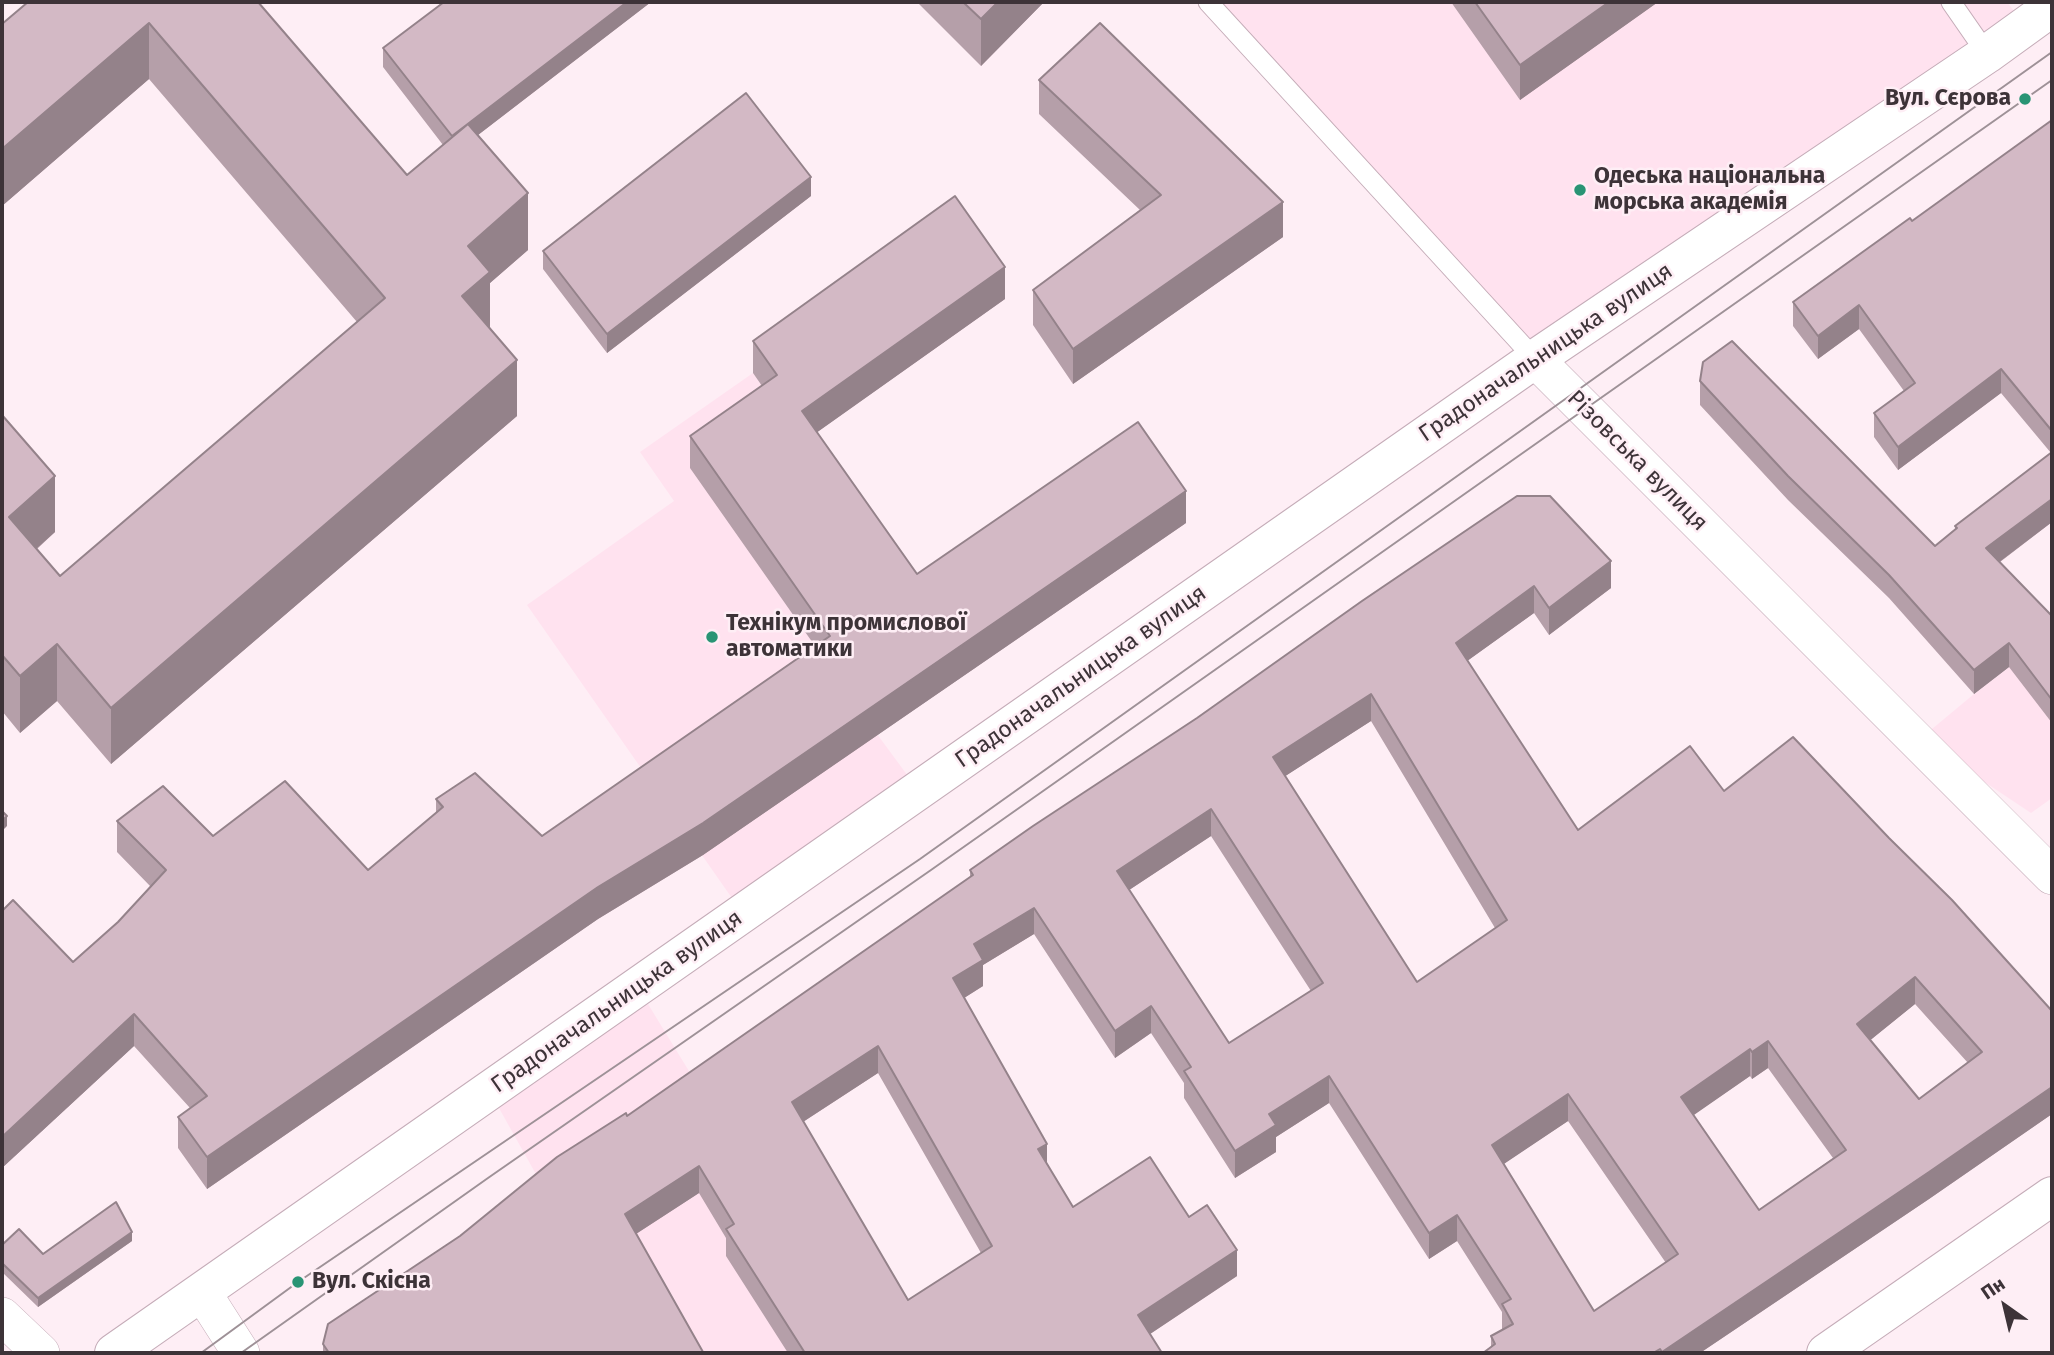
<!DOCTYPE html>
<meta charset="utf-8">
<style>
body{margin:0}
#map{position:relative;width:2054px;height:1355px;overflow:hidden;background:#feeef5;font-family:"Fira Sans",sans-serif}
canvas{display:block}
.frame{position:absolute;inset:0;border:4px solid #3d3338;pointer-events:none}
.north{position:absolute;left:1970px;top:1271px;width:70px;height:70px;-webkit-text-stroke:5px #feeef5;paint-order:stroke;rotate:326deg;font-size:19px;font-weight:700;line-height:28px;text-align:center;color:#3d3338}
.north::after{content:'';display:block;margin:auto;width:24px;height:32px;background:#3d3338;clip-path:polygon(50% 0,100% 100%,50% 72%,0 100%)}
</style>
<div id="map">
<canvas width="2054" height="1355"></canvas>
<div class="frame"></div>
<div class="north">Пн</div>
</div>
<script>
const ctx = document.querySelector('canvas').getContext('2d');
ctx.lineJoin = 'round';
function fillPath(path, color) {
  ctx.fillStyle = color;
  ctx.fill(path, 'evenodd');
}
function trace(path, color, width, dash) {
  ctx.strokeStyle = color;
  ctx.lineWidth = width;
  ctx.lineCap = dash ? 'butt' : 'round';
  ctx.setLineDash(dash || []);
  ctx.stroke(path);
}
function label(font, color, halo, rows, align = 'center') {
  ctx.font = font + ' "Fira Sans",sans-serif';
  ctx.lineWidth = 5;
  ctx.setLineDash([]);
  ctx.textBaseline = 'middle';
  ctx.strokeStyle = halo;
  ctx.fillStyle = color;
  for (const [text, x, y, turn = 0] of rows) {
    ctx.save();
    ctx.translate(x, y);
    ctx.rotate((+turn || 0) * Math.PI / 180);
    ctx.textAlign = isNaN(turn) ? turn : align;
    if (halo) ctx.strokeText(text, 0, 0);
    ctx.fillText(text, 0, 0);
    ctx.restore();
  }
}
const built = new Path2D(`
 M 1205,2 L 2007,2 L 2023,23 L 1536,357 Z
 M 753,373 L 777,407 L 877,734 L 916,787 L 741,911 L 527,605 L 674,501 L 640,452 Z
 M 2052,634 L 2052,798 L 2031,813 L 1920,739 L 1974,694 Z
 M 640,991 L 692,1076 L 859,1353 L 636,1353 L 490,1092 Z`);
const lane = new Path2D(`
 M 1208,2 L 1535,359
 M 1951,2 L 1987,54`);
const street = new Path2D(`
 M 1535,359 L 2052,876
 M 202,1292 L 241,1353
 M 2,1316 L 41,1353`);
const secondary = new Path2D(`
 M 114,1353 L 1535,359 L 1987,54 L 2052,7
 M 1826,1353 L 2052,1196`);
const tram = new Path2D(`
 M 201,1353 L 298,1282 L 920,859 L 2052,52
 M 241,1353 L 488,1178 L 931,870 L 2052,80`);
const wall = new Path2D(`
 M 258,2 L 407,175 L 443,145 L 383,67 L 383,48 L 651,2 L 478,135 L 528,250 L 490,283 L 490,329 L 517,416 L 111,764 L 57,701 L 20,733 L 2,711 L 2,415 L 55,532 L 37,549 L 60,576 L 357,322 L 149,79 L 2,206 L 2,24 Z
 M 917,2 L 1044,2 L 981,66 Z
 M 1451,2 L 1658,2 L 1520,100 Z
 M 1039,80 L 1283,237 L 1073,384 L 1033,325 L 1033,290 L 1140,210 L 1039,114 Z
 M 2052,120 L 2052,522 L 2000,562 L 2052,616 L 2052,723 L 2009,667 L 1974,694 L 1889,598 L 1788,500 L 1700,405 L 1700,381 L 1935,546 L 1955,529 L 1955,526 L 2051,453 L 2001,393 L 1898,470 L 1874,437 L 1874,413 L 1904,391 L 1859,329 L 1818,359 L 1793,326 L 1793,302 L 1912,221 Z
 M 811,196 L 607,353 L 543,269 L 543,251 Z
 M 1005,299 L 817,432 L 917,574 L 1186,523 L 703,855 L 598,919 L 207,1189 L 178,1148 L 178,1117 L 190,1108 L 134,1046 L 2,1168 L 2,911 L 73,962 L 118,922 L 151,887 L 117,852 L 117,821 L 213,836 L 368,870 L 436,813 L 436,799 L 542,836 L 815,646 L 690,468 L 690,436 L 762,386 L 753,373 L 753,341 Z
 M 1517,496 L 1611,588 L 1549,635 L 1534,613 L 1467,661 L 1578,830 L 1724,791 L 2052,1011 L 2052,1114 L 1929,1199 L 1700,1353 L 1483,1353 L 1491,1347 L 1491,1336 L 1502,1330 L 1502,1312 L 1457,1241 L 1429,1259 L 1329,1103 L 1276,1137 L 1276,1152 L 1235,1178 L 1184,1098 L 1184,1083 L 1151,1033 L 1115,1058 L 1034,934 L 983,965 L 983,986 L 964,998 L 1047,1164 L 1073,1207 L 1189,1217 L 1237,1276 L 1150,1334 L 1162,1353 L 788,1353 L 726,1256 L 726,1238 L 699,1193 L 636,1234 L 703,1353 L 323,1353 L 323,1344 L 460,1236 L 627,1116 L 970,877 L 970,870 L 1197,718 ZM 1371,721 L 1495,928 L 1417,982 L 1285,776 ZM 1211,836 L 1311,991 L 1229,1043 L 1129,890 ZM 1915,1004 L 1968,1063 L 1919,1099 L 1870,1040 ZM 1768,1068 L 1833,1158 L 1759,1210 L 1693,1115 L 1750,1076 L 1752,1079 ZM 878,1073 L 981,1253 L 908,1300 L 803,1122 ZM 1568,1121 L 1666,1263 L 1594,1311 L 1503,1164 Z
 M 132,1241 L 38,1307 L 2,1272 L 2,1245 L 43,1254 Z`);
const shadedWall = new Path2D(`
 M 627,2 L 651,2 L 452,155 L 452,136 Z
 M 998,2 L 1044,2 L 981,66 L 981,19 Z
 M 1609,2 L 1658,2 L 1520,100 L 1520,65 Z
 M 149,23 L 149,79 L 2,206 L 2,149 Z
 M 811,177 L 811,196 L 607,353 L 607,334 Z
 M 528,193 L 528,250 L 490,283 L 490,328 L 462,296 L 468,246 Z
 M 1283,202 L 1283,237 L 1073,384 L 1073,349 Z
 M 1005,267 L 1005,299 L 802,443 L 802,411 Z
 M 1859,305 L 1859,329 L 1818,359 L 1818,336 Z
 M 517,360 L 517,416 L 111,764 L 111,708 Z
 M 2001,369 L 2001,393 L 1898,470 L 1898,447 Z
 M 55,476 L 55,532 L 9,573 L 9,517 Z
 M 1186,491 L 1186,523 L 703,855 L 598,919 L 207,1189 L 207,1157 L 598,887 Z
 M 2052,499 L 2052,522 L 1986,572 L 1986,548 Z
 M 1611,561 L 1611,588 L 1549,635 L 1549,608 Z
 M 1534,586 L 1534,613 L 1456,669 L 1456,643 Z
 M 2009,643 L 2009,667 L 1974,694 L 1974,670 Z
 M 57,644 L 57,701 L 20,733 L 20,676 Z
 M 1371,694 L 1371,721 L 1273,784 L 1273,757 Z
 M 1211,809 L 1211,836 L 1117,898 L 1117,871 Z
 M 7,816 L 7,826 L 2,831 L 2,821 Z
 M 1034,908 L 1034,934 L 983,965 L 983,986 L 953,1005 L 953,978 L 974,944 Z
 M 1915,977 L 1915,1004 L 1857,1051 L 1857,1024 Z
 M 1151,1006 L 1151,1033 L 1115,1058 L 1115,1031 Z
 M 134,1014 L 134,1046 L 2,1168 L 2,1137 Z
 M 1768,1041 L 1768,1068 L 1752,1079 L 1752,1052 Z
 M 878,1046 L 878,1073 L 792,1129 L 792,1102 Z
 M 1750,1049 L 1750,1076 L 1681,1124 L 1681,1097 Z
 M 1329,1076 L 1329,1103 L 1276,1137 L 1276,1152 L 1235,1178 L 1235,1151 L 1269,1114 Z
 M 2052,1087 L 2052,1114 L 1929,1199 L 1700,1353 L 1662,1353 L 1662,1352 Z
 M 1568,1094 L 1568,1121 L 1492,1172 L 1492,1145 Z
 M 1047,1144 L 1047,1171 L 1038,1149 Z
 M 699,1166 L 699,1193 L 625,1241 L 625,1214 Z
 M 1457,1215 L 1457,1241 L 1429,1259 L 1429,1233 Z
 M 132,1232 L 132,1241 L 38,1307 L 38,1298 Z
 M 1237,1250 L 1237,1276 L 1138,1342 L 1138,1315 Z`);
const building = new Path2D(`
 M 28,2 L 258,2 L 407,175 L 468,124 L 528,193 L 468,246 L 490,272 L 462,296 L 517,360 L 111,708 L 57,644 L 20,676 L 2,655 L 2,415 L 55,476 L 9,517 L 60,576 L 385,298 L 149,23 L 2,149 L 2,24 Z
 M 444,2 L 627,2 L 452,136 L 383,48 Z
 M 963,2 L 998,2 L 981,19 Z
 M 1475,2 L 1609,2 L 1520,65 Z
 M 1100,23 L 1283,202 L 1073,349 L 1033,290 L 1161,195 L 1039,80 Z
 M 746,93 L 811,177 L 607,334 L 543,251 Z
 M 2052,120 L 2052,431 L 2001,369 L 1898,447 L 1874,413 L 1915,383 L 1859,305 L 1818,336 L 1793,302 L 1910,218 L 1912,221 Z
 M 955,196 L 1005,267 L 802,411 L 917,574 L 1138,422 L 1186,491 L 703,823 L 598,887 L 207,1157 L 178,1117 L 207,1096 L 134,1014 L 2,1137 L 2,911 L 13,900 L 73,962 L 118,922 L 166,870 L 117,821 L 163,786 L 213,836 L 285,781 L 368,870 L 443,807 L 436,799 L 475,773 L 542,836 L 830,636 L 690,436 L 777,375 L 753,341 Z
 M 1732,341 L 1935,546 L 1957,528 L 1955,526 L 2052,452 L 2052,499 L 1986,548 L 2052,616 L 2052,700 L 2009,643 L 1974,670 L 1889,575 L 1788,476 L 1700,381 L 1703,362 Z
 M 1517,496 L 1550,496 L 1611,561 L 1549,608 L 1534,586 L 1456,643 L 1578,830 L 1690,746 L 1724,791 L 1793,737 L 1889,838 L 1952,900 L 2052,1011 L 2052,1087 L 1929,1172 L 1662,1352 L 1660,1349 L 1653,1353 L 1483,1353 L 1495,1344 L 1491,1336 L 1513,1324 L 1502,1304 L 1511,1299 L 1457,1215 L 1429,1233 L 1329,1076 L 1269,1114 L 1276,1125 L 1235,1151 L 1184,1071 L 1191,1067 L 1151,1006 L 1115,1031 L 1034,908 L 974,944 L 983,960 L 953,978 L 1047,1144 L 1038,1149 L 1073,1207 L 1150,1157 L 1189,1217 L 1207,1205 L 1237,1250 L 1138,1315 L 1162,1353 L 805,1353 L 726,1229 L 734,1224 L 699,1166 L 625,1214 L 703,1352 L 700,1353 L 329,1353 L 323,1344 L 328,1324 L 460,1236 L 557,1157 L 626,1113 L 627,1116 L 973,875 L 970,870 L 1033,826 L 1197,718 L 1362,601 ZM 1371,694 L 1507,920 L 1417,982 L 1273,757 ZM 1211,809 L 1323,983 L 1229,1043 L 1117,871 ZM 1915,977 L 1982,1052 L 1919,1099 L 1857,1024 ZM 1768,1041 L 1846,1150 L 1759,1210 L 1681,1097 L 1750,1049 L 1752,1052 ZM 878,1046 L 992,1246 L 908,1300 L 792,1102 ZM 1568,1094 L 1678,1254 L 1594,1311 L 1492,1145 Z
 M 2,811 L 7,816 L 2,821 Z
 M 116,1202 L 132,1232 L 38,1298 L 2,1263 L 2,1245 L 19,1229 L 43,1254 Z`);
const markers = [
 [2025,99,7,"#299474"],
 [1580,190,7,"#299474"],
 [712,637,7,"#299474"],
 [298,1282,7,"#299474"]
];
const poiNames = [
 ["Вул. Сєрова",2011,99,"right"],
 ["Одеська національна",1594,177],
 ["морська академія",1594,203],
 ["Технікум промислової",726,624],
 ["автоматики",726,650],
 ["Вул. Скісна",312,1282]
];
const streetNames = [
 ["Градоначальницька вулиця",1546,353,-34],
 ["Різовська вулиця",1637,461,45],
 ["Градоначальницька вулиця",1081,677,-35],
 ["Градоначальницька вулиця",617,1002,-35]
];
fillPath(built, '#ffe2ef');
trace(lane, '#c5acb8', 21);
trace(street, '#c5acb8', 38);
trace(secondary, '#c5acb8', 40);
trace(lane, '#fff', 19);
trace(street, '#fff', 37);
trace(secondary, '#fff', 38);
trace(tram, '#9e9197', 2);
fillPath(wall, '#b59fa9');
fillPath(shadedWall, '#94828a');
fillPath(building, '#d3b9c5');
trace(building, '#94828a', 2);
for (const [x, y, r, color] of markers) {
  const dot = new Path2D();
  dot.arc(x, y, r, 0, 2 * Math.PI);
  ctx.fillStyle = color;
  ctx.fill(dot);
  trace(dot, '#feeef5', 2.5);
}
label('bold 23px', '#3d3338', '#feeef5', poiNames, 'left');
label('23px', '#3d3338', '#feeef5', streetNames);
</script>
